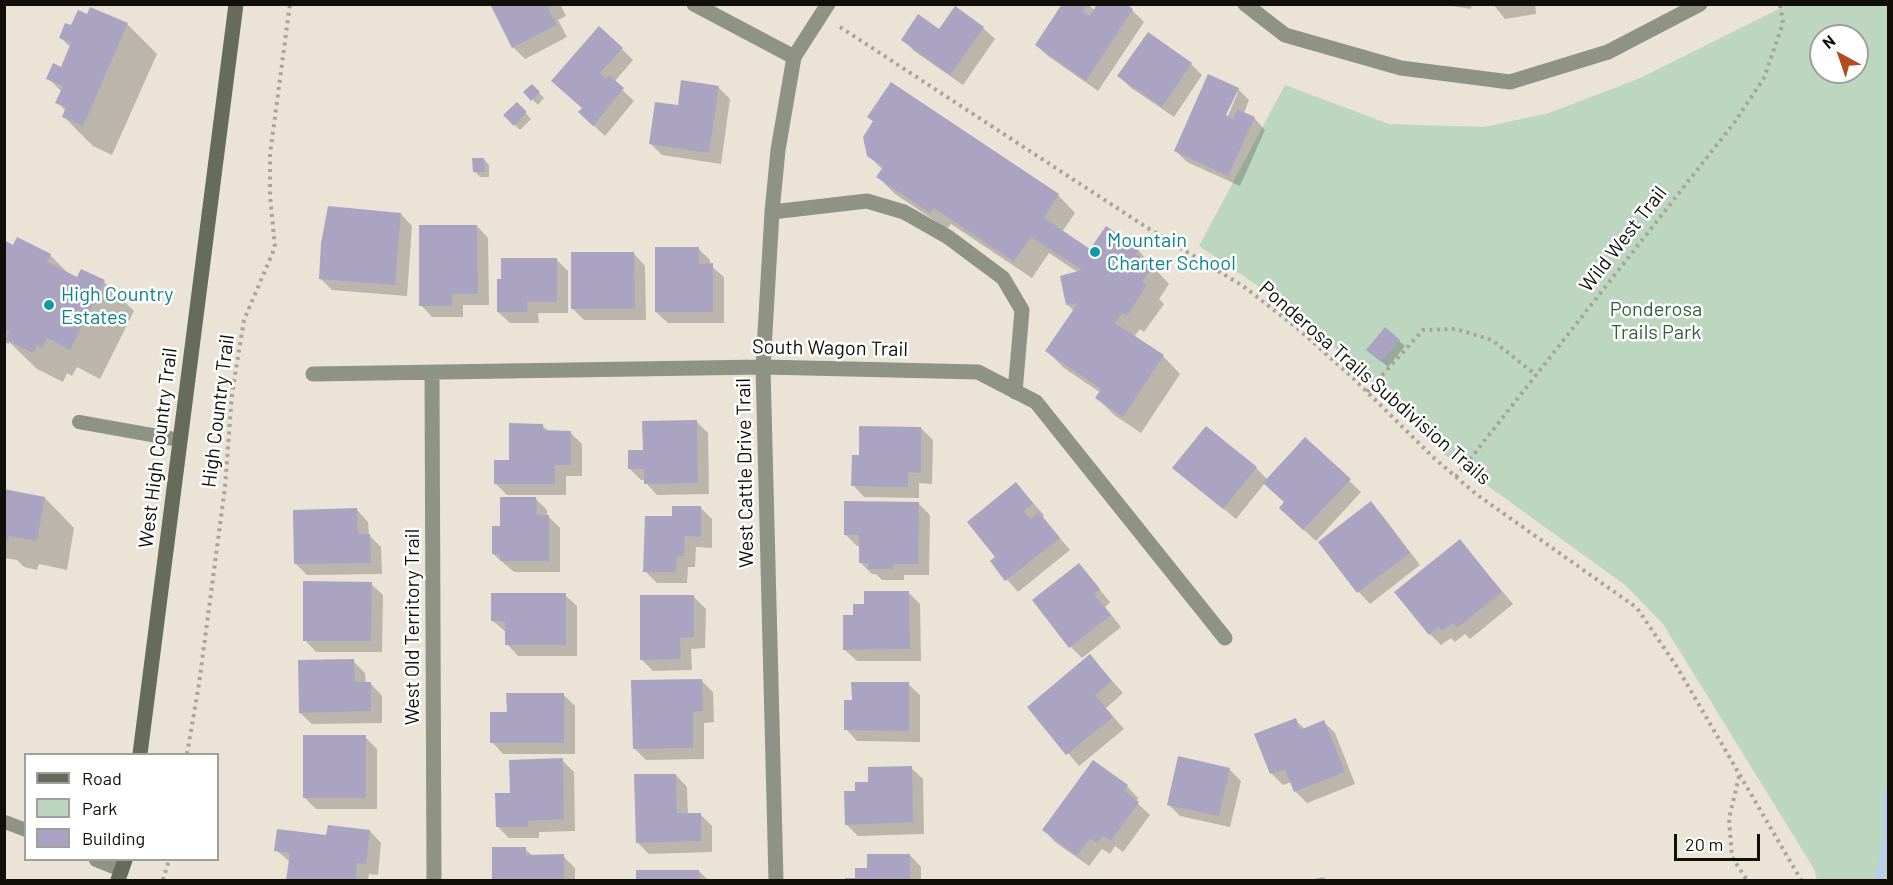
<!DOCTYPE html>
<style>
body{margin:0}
#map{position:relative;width:1893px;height:885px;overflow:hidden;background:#ebe3d6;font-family:Barlow,sans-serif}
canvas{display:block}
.frame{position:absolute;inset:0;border:6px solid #120f0b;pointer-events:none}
.legend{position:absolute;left:24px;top:753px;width:195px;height:108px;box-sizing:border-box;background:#fff;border:2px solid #a09f9d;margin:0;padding:8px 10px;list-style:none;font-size:18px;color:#120f0b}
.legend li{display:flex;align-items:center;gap:12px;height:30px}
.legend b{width:30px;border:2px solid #a09f9d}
.north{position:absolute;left:1809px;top:24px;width:60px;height:60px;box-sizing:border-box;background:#fff;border:2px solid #a09f9d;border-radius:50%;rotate:320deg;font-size:16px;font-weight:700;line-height:24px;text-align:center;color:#120f0b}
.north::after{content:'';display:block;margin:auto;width:21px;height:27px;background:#b24c1f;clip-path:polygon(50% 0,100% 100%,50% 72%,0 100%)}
.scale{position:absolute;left:1674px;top:834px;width:86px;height:27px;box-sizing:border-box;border:3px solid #120f0b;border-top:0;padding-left:8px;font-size:18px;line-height:21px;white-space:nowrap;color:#120f0b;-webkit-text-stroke:4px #fff;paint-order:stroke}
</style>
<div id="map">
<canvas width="1893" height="885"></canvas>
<div class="frame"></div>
<ul class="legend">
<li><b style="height:8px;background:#656c59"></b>Road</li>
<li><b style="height:16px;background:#bcd6c0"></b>Park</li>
<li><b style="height:16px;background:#aaa4c2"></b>Building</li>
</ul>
<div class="north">N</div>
<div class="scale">20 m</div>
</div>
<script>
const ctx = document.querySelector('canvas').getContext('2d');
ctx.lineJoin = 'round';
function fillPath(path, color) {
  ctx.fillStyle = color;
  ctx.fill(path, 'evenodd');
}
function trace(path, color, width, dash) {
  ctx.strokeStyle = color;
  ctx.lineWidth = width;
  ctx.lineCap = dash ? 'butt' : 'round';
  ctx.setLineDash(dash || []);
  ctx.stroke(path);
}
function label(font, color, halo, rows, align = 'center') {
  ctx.font = font + ' Barlow,sans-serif';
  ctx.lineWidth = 5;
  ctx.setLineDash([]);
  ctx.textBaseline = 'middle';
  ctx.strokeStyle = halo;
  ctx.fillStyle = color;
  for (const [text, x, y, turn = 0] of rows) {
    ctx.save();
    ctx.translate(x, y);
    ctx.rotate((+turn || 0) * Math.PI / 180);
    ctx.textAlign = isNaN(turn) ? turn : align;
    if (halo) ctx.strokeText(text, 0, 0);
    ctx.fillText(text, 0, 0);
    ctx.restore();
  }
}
const green = new Path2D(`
 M 1787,5 L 1888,5 L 1888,880 L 1817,880 L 1814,869 L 1663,624 L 1625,585 L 1445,455 L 1341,353 L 1280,301 L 1199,246 L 1285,85 L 1389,124 L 1484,127 L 1549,113 L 1638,79 ZM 1821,36 L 1857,36 L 1857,72 L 1821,72 Z`);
const shadow = new Path2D(`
 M 492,4 L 560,4 L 566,16 L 558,20 L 567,37 L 525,59 L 513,47 Z
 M 1064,4 L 1088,4 L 1095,11 L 1132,10 L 1144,22 L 1098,91 L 1048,56 L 1036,45 Z
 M 1440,4 L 1472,4 L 1471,9 Z
 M 1493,4 L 1535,4 L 1536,14 L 1505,19 Z
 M 127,24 L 157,54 L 112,155 L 93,146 L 64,117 L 66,111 L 57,102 L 62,92 L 48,78 L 61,69 L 71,48 L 60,37 L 72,27 Z
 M 983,28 L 995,39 L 963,85 L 914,51 L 903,39 Z
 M 622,49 L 633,60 L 614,82 L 634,101 L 605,136 L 592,124 L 583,109 L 565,92 Z
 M 1191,64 L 1202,75 L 1174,117 L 1130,87 L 1119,76 Z
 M 891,84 L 1058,195 L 1075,213 L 1062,232 L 1091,251 L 1138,250 L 1169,284 L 1159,299 L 1164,304 L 1144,332 L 1140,329 L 1134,337 L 1163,356 L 1180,374 L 1141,433 L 1114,415 L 1097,398 L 1101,393 L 1064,368 L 1047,351 L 1074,311 L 1067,304 L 1079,273 L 1049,253 L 1032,278 L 951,224 L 947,229 L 895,194 L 878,177 L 883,170 L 869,156 L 874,122 L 869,117 Z
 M 532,86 L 544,98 L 538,105 L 525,92 Z
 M 718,87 L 730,99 L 721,164 L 662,155 L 650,143 L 679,107 Z
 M 1238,89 L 1249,100 L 1244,113 L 1254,118 L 1265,130 L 1240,186 L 1187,162 L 1176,151 ZM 1235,92 L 1238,92 L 1225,123 L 1222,121 Z
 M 517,104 L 531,119 L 520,130 L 505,115 Z
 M 484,159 L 489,165 L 489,177 L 480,177 L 474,171 Z
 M 401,214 L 412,226 L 407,296 L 332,290 L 320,278 Z
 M 477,226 L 488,238 L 489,305 L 463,305 L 463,317 L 432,317 L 421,305 Z
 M 4,242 L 14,247 L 50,255 L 70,275 L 78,279 L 104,282 L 134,311 L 100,379 L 77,367 L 72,376 L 67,373 L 63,382 L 37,369 L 9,342 L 9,344 L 4,342 Z
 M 698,248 L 710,260 L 710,265 L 724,277 L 724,323 L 668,323 L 656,312 Z
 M 634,254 L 645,266 L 646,320 L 584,320 L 573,309 Z
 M 556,259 L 568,271 L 568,313 L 538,313 L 539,323 L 510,323 L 498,312 Z
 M 1399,341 L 1405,346 L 1388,367 L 1374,355 Z
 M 696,421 L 708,433 L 709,494 L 657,495 L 646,483 L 645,480 L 641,480 L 630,469 L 645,451 Z
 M 542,425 L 549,432 L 570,432 L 582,444 L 582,476 L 566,476 L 566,495 L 507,495 L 495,483 L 510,461 Z
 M 921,428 L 933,440 L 932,484 L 919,483 L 919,498 L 864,497 L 853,485 L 861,456 Z
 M 1305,439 L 1361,492 L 1316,541 L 1293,520 L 1286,503 L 1265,483 L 1236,519 L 1174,468 L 1256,468 L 1268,480 Z
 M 1016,484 L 1044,515 L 1042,517 L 1070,550 L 1018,592 L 992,562 L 997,558 Z
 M 4,491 L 45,498 L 74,528 L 67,570 L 39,564 L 37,570 L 24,567 L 17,560 L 4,558 Z
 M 535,498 L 547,510 L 547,515 L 560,528 L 560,572 L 514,572 L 493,554 L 502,528 Z
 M 918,503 L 930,515 L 929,575 L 904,575 L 904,580 L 882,580 L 876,574 L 872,574 L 861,563 L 861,546 L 857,546 L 845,534 Z
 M 1370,503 L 1382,515 L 1420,565 L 1370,604 L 1359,592 L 1320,542 Z
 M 700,507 L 712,519 L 712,548 L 696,547 L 695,567 L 688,567 L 687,583 L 657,583 L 645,571 L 674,517 Z
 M 357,510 L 368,522 L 369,535 L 381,547 L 382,574 L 307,575 L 296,564 Z
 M 1460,541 L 1513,604 L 1470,639 L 1465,634 L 1455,642 L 1451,638 L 1441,645 L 1430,634 Z
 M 1079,565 L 1110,602 L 1105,607 L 1121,627 L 1082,658 L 1071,647 Z
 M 371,584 L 383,595 L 382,652 L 316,652 L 305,640 Z
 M 908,592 L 920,604 L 921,661 L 857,661 L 845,650 L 855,616 L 866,606 Z
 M 565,595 L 577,606 L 577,656 L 518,656 L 507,644 L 507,633 L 493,621 Z
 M 694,597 L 706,609 L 705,648 L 691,649 L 692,670 L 653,671 L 641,659 Z
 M 1090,656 L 1123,693 L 1106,708 L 1124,729 L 1079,766 L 1029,707 Z
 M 353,661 L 365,673 L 366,684 L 371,684 L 382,696 L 382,723 L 312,724 L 300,713 Z
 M 702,681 L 713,692 L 714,722 L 704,723 L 704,759 L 646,760 L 635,749 Z
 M 908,684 L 920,695 L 920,742 L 857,741 L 846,729 L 854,702 Z
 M 563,694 L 575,706 L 575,754 L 503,754 L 492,742 L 508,713 Z
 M 1295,720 L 1305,729 L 1324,722 L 1335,733 L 1355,784 L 1307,803 L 1295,791 L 1291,782 L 1283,785 L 1271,773 Z
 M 365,737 L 377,749 L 377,809 L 316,809 L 304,797 Z
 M 562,760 L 574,772 L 575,831 L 539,832 L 539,838 L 509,838 L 498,827 L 512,794 Z
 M 911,768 L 923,779 L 924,834 L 858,836 L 846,824 L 857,793 L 870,783 Z
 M 1229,769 L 1241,781 L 1230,827 L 1180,816 L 1168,804 Z
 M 676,775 L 687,787 L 688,814 L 700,814 L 712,826 L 712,852 L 649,854 L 637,842 Z
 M 1127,786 L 1138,798 L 1136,802 L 1150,815 L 1123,852 L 1115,846 L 1110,854 L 1102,849 L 1089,866 L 1055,842 L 1044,830 Z
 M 370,831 L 381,843 L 378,875 L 369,874 L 368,880 L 288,880 L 290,862 L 276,850 L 328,837 Z
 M 494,849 L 525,849 L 533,856 L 563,856 L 575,868 L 575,880 L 494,880 Z
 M 910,855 L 921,867 L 921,880 L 846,880 L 857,880 L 868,869 Z
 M 699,871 L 708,880 L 638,880 L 638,872 Z
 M 1323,877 L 1327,880 L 1311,880 Z`);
const stream = new Path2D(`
 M 1879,880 L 1887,836 L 1886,807 L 1888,791`);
const building = new Path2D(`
 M 490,4 L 554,4 L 548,8 L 557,25 L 512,48 Z
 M 1062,4 L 1086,4 L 1083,12 L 1090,16 L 1097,4 L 1126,4 L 1133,9 L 1086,81 L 1035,45 Z
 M 955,6 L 984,27 L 950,75 L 901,40 L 918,14 L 939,29 Z
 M 90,7 L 128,23 L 83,126 L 62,117 L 66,107 L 55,103 L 63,86 L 46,79 L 53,63 L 61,67 L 71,43 L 59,38 L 65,23 L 71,25 L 78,10 L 87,14 Z
 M 599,26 L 623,48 L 600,73 L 606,79 L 609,75 L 624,88 L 593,126 L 578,112 L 582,108 L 551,81 Z
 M 1148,32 L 1192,63 L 1162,107 L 1117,76 Z
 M 1208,74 L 1239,88 L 1226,115 L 1233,119 L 1237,109 L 1255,117 L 1228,176 L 1174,151 Z
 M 681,80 L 719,86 L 709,153 L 649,144 L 655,102 L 678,105 Z
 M 891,82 L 1059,194 L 1044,218 L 1090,249 L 1106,226 L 1139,249 L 1136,254 L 1153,266 L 1142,282 L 1147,285 L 1127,316 L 1122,313 L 1115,323 L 1164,355 L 1123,417 L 1095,398 L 1101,389 L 1045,351 L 1078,303 L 1066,305 L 1060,276 L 1082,270 L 1031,237 L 1014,262 L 934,208 L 930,213 L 876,177 L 883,167 L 867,156 L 863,137 L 873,121 L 867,117 Z
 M 532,84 L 540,92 L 531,101 L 523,92 Z
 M 517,102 L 527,112 L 514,126 L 503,115 Z
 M 472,158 L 484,158 L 485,172 L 473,172 Z
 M 328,206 L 401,213 L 395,285 L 319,279 L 321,243 Z
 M 419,225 L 477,225 L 478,294 L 452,294 L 452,306 L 419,306 Z
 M 17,237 L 51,254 L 47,262 L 77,277 L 81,269 L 105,280 L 70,350 L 47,338 L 42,348 L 37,345 L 33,353 L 6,340 L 9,331 L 4,329 L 4,240 L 13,245 Z
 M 655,247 L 699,247 L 699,264 L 713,263 L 713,312 L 655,312 Z
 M 571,252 L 634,252 L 635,309 L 571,309 Z
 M 501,258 L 557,258 L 557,302 L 527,302 L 528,312 L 497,312 L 497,279 L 501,279 Z
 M 1385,327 L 1400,340 L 1381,362 L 1366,350 Z
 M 697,420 L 698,483 L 644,484 L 644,469 L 628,469 L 628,450 L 643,450 L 642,421 Z
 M 509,423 L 543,424 L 543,430 L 571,431 L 571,465 L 555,465 L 555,484 L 494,484 L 494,460 L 509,460 Z
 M 859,426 L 921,427 L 921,473 L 908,472 L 908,487 L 851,486 L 852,455 L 859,455 Z
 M 1206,426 L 1257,467 L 1223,509 L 1172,468 Z
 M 1305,437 L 1351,479 L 1303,530 L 1279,508 L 1284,502 L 1263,483 Z
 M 1016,482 L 1033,503 L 1024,511 L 1030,519 L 1039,512 L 1060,538 L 1005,581 L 990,561 L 995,557 L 967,522 Z
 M 4,489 L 45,497 L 37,541 L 9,536 L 8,541 L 4,540 Z
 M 500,497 L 536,497 L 537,515 L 549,515 L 549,561 L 500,561 L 500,554 L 492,554 L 492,526 L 500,526 Z
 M 844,501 L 919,502 L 918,564 L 893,564 L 893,569 L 868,569 L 868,563 L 859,563 L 859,535 L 844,535 Z
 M 1371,501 L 1410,553 L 1357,593 L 1318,542 Z
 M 672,506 L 701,506 L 701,537 L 685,536 L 684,556 L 677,556 L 676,572 L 643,572 L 645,516 L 672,516 Z
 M 357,508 L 358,534 L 370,534 L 371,563 L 294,564 L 293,510 Z
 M 1460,539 L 1502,592 L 1457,628 L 1453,623 L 1442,631 L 1439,627 L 1429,635 L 1394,592 Z
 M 1079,563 L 1100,589 L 1094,594 L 1111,615 L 1069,648 L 1032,600 Z
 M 303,581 L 372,582 L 371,641 L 303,641 Z
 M 864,591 L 909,591 L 910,649 L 843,650 L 843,615 L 853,615 L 853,604 L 864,604 Z
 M 491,593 L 566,593 L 566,645 L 505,645 L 505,622 L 491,621 Z
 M 640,595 L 694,595 L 694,637 L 680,638 L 681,659 L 640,660 Z
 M 1090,654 L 1112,681 L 1095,695 L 1113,717 L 1066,755 L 1027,707 Z
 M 354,659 L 355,682 L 371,682 L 371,711 L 299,713 L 298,660 Z
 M 702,679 L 703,711 L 693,712 L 693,748 L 633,749 L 631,680 Z
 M 851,682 L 909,682 L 909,731 L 844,730 L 844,700 L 852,700 Z
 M 506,693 L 564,693 L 564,743 L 490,743 L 490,712 L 507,712 Z
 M 1296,718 L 1300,730 L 1324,720 L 1345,772 L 1294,792 L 1285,769 L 1270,774 L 1254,734 Z
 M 303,735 L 366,735 L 366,798 L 303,798 Z
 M 1178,756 L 1230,768 L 1219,816 L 1167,805 Z
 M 563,758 L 564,819 L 528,821 L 528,827 L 496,827 L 495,793 L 510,793 L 509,760 Z
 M 1093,760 L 1128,785 L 1124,791 L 1139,802 L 1111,841 L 1103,836 L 1097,843 L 1090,838 L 1077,856 L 1042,830 Z
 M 912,766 L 913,822 L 845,825 L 844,791 L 855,791 L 855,782 L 868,782 L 868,767 Z
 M 634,774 L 676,774 L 677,813 L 701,813 L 701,841 L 636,843 Z
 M 328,825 L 370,830 L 366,864 L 357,863 L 356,880 L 286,880 L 290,853 L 274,851 L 277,829 L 326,835 Z
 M 492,847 L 526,847 L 526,855 L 564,854 L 564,880 L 492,880 Z
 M 867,854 L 910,854 L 910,880 L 845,880 L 845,878 L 855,878 L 855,868 L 867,868 Z
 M 636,870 L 699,870 L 700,880 L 636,880 Z`);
const path = new Path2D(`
 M 840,27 L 1146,227 L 1243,286 L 1297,328 L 1352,377 L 1434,458 L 1476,494 L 1637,608 L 1677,667 L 1801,880
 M 1367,392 L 1423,330 L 1456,329 L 1492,340 L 1536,375
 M 1456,477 L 1734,123 L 1764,78 L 1783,23 L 1780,4
 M 187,754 L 199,684 L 225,487 L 232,394 L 244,320 L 275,247 L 270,196 L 270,154 L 290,4
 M 1739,776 L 1729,819 L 1732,857 L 1747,880
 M 163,880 L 169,860`);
const lane = new Path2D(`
 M 79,422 L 180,440
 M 5,822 L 26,830
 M 96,860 L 121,870`);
const street = new Path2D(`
 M 694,4 L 794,57
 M 1245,4 L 1285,35 L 1401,68 L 1510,82 L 1608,52 L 1700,4
 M 772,212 L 867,201 L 904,212 L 948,237 L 1003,278 L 1022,310 L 1015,392
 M 313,374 L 763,367 L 978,372 L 1036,402 L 1225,638
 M 432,374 L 434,880
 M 776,880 L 763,367 L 772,212 L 778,150 L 794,57 L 828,4`);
const secondary = new Path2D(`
 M 140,754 L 236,4
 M 118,880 L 125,860`);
const markers = [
 [1095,252,6,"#0f9aa8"],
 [49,305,6,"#0f9aa8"]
];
const streetNames = [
 ["Wild West Trail",1623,239,-52],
 ["South Wagon Trail",830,348,1],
 ["Ponderosa Trails Subdivision Trails",1375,383,41],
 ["High Country Trail",218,411,-83],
 ["West High Country Trail",158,448,-83],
 ["West Cattle Drive Trail",745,473,-91],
 ["West Old Territory Trail",412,627,-90]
];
const cultureNames = [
 ["Mountain",1107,240],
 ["Charter School",1107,263],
 ["High Country",61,294],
 ["Estates",61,317]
];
const parkNames = [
 ["Ponderosa",1656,309],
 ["Trails Park",1656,332]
];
fillPath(green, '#bcd6c0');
fillPath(shadow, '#0003');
trace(stream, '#bbcde9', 8);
fillPath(building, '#aaa4c2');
trace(path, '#aaa399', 4, [3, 4.5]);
trace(lane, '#8e9386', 14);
trace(street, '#8e9386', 15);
trace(secondary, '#656c59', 15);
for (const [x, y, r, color] of markers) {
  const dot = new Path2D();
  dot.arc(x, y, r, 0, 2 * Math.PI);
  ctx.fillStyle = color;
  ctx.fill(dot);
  trace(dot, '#fff', 2);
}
label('20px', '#120f0b', '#fff', streetNames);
label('20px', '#0d838f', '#fff', cultureNames, 'left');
label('20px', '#325e3c', '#fff', parkNames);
</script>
